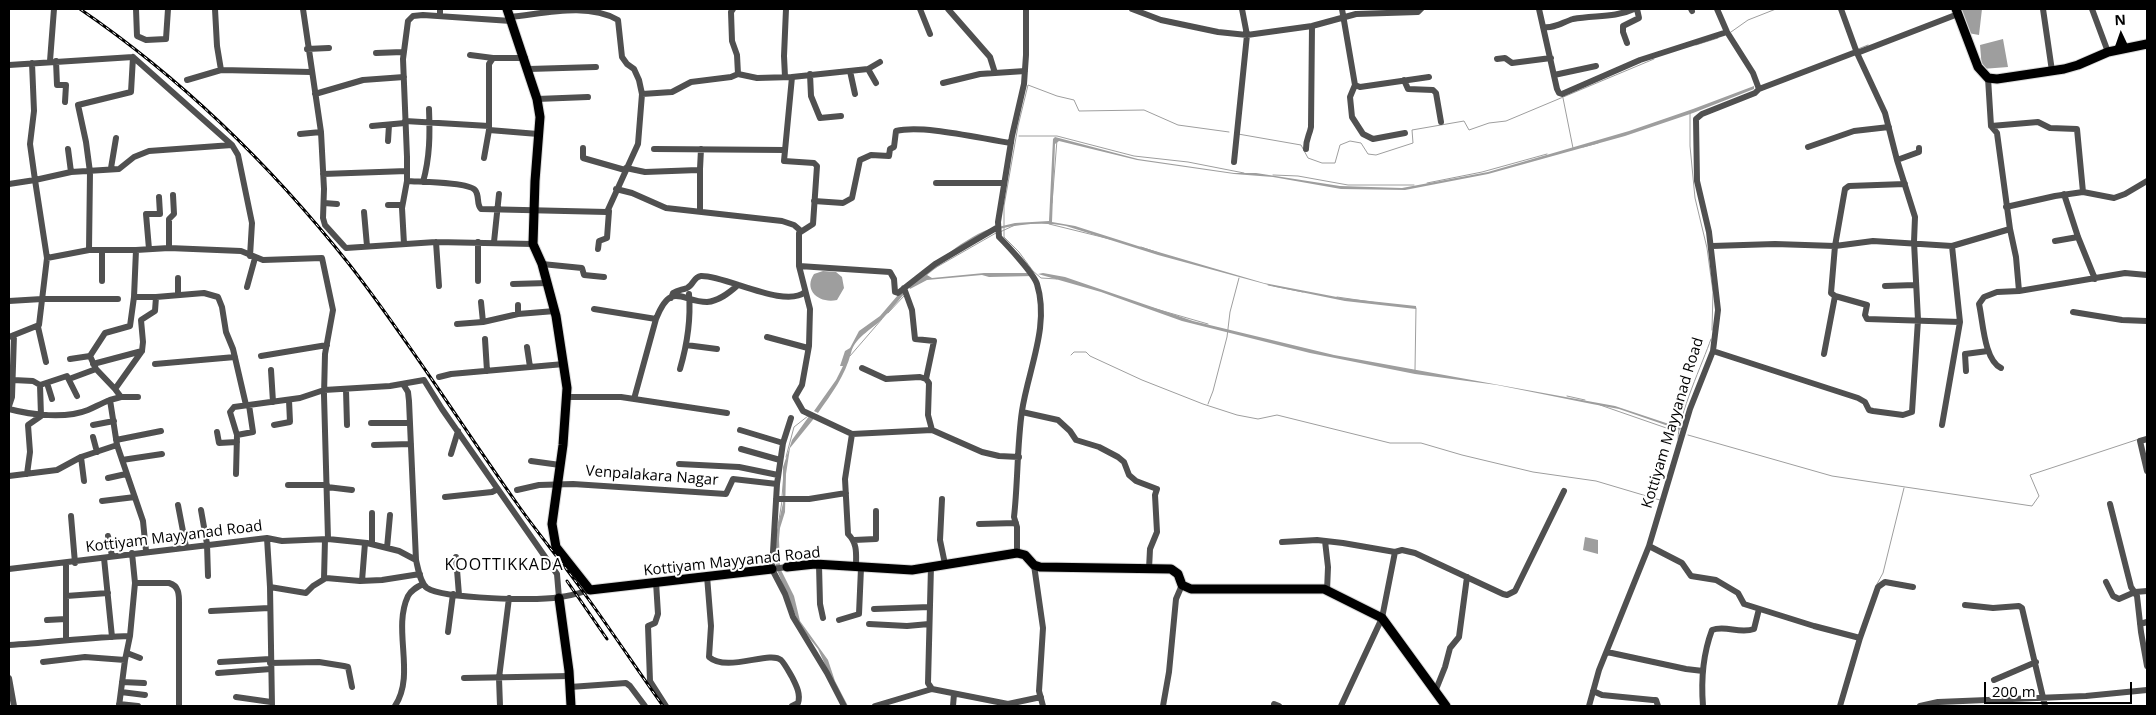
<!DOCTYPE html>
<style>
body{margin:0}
#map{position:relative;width:2156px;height:715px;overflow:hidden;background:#fff;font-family:"Open Sans",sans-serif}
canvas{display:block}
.frame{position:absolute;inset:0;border:10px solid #000;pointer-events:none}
.north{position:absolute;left:2096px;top:10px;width:50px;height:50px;-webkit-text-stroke:4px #fff;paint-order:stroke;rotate:357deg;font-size:14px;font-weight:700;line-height:20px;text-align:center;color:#000}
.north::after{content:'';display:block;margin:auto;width:18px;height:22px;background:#000;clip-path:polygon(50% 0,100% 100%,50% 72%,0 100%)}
.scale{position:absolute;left:1984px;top:682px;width:148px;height:22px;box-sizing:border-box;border:2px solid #000;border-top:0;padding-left:6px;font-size:15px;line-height:18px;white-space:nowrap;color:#000;-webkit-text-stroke:4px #fff;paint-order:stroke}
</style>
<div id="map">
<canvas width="2156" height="715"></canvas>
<div class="frame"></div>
<div class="north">N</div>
<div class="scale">200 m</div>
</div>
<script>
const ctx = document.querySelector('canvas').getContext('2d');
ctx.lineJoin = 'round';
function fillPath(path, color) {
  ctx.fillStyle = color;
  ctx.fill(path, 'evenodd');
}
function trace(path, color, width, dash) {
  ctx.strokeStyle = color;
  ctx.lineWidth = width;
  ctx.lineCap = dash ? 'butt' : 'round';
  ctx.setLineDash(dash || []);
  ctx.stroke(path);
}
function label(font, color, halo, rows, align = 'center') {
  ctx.font = font + ' "Open Sans",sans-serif';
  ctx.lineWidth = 4;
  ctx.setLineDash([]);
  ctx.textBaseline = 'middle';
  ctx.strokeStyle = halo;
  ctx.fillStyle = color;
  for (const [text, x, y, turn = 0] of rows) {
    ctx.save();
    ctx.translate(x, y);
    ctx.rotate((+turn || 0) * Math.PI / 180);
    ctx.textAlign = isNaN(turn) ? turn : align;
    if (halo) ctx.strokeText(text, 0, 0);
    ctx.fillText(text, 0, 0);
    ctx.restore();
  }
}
const water = new Path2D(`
 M 1959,9 L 1982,9 L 1979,35 L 1968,33 Z
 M 2003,39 L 2008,67 L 1982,69 L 1980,45 Z
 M 1754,86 L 1754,89 L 1693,113 L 1625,136 L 1488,174 L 1405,190 L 1341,189 L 1273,177 L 1234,174 L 1137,160 L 1059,141 L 1055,144 L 1052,222 L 1075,226 L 1138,246 L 1264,283 L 1342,298 L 1416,306 L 1416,309 L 1345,301 L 1276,287 L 1158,255 L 1066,226 C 1045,222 1020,224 999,229 L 998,227 L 1015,223 L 1049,221 L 1053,139 L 1055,137 L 1138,159 L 1234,173 L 1256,173 L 1340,186 L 1402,188 L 1488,172 L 1629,131 L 1693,109 Z
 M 995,227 L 941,264 L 927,275 L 932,278 L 984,273 L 1032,273 L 1034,276 L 989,277 L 982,275 L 927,280 L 910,289 L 908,286 C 933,266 965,236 995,227 Z
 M 823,271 L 836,272 L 842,277 L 844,288 L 837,300 C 819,304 803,290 814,274 Z
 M 1043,273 L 1065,277 L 1193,321 L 1334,355 L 1615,406 L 1681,428 L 1680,430 L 1619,409 L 1592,404 L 1497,385 L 1415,374 L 1310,353 L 1182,321 L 1101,292 L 1038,274 Z
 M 904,288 L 908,290 C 900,298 893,308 885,316 C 875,328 855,336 851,353 C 845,376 832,393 818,413 L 814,411 L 836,380 L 843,366 L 840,366 L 845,351 L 850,348 L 859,331 L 880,316 Z
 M 812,412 L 816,416 L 790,448 L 786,474 L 785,512 L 780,528 L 779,539 L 780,565 L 776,566 L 776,534 L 783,503 L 783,467 L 792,440 Z
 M 1585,537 L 1598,540 L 1598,554 L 1583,550 Z
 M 777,570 L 781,570 L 794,596 L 800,621 L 828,660 L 835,681 L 848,706 L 844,706 L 818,649 L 800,626 Z`);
const stream = new Path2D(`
 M 1731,32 L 1748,20 L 1776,9
 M 1696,45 L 1718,38
 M 1858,49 L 1868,45
 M 1563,98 L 1573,148
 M 1690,113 L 1690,146 L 1695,198 L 1707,248 L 1713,292 L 1712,330
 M 1650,126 L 1660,123
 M 1238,134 L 1301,145 L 1308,158 L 1322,163 L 1335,163 L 1340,145 L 1350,141 L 1361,143 L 1368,154 L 1376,155 L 1413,143 L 1412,130 L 1464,121 L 1469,130 L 1489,123 L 1506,121 L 1654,59
 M 1019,136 L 1057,136 L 1134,156 L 1188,162 L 1244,173
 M 1583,147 L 1598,143
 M 1273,175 L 1298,176 L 1348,185 L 1414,185
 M 1427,183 L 1482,172 L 1547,154
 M 1052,203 L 1057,140
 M 1049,224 L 1110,239
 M 1000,232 L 1015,225
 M 1141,247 L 1159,253
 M 935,268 L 996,233
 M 1057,279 L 1041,278 L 1033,271 L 1019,252 L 1004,237 L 1004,206 L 1018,126 L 1028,85 L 1057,96 L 1074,100 L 1079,111 L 1144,110 L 1178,125 L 1229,132
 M 1268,285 L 1303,292
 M 1337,297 L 1385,304
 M 1149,307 L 1208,324
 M 888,313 L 904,296
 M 1071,355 L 1074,352 L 1086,352 L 1090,356 L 1142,380 L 1203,404 L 1237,415 L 1258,419 L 1277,415 L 1390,443 L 1421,443 L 1462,455 L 1533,472 L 1596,481 L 1660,500
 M 850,356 L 882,319
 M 1415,370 L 1416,308
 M 1567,396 L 1585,400
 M 1208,404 L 1213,391 L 1227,337 L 1230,312 L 1239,278
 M 1600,405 L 1675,431
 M 1688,435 L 1832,476 L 2032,506 L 2039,496 L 2030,475 L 2139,439
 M 1678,439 C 1678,416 1703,362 1711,339
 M 786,457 L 794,427 L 808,416
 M 782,497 L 784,473
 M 778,526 L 782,501
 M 1877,584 L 1883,573 L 1904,488`);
const minor = new Path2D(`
 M 136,9 L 137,36 L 146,40 L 166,39 L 168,9
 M 215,9 L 217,46 L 221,70
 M 303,9 L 321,132 L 324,189 L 323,218 L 325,225 L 344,246 L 346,248 L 436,242 L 533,244
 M 440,9 L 440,16
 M 733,9 L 731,12 L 732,41 L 737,55 L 738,74
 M 920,9 L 930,34
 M 948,9 L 990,57 L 995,73
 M 1132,9 L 1161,20 L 1218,32 L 1247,35 L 1312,26 L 1356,14 L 1418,12 L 1421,9
 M 1342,9 L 1355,85 L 1360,87 L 1429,77
 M 1539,9 L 1557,89 L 1559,93 L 1562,94 L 1640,60 L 1727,32
 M 1691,9 L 1692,11
 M 2043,9 L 2052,71
 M 2092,9 L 2108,52
 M 510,17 C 543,14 587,2 618,20 L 622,57 L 627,64 L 634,69 L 639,80 L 642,94 L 672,92 L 691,82 L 731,77 L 738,74 L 757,78 L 792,77 L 784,161 L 814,163 L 817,166 L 813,224 L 799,233 L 799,266 L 810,309 L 809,346 L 802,385 L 795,397 L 803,411 L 852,434 L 932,430 L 982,452 L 999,456 L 1019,457
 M 1543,27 C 1554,29 1563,22 1573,19 C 1594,15 1615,18 1634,9
 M 1627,43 L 1623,32 L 1623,26 L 1639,18 L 1637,9
 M 307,49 L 329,48
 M 376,53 L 403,52
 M 1857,53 L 1958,14
 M 470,55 L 493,58
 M 133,57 L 232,145
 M 1497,59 L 1505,58 L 1512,63 L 1551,58
 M 50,61 L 54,9
 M 56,61 L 57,85 L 66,85 L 65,102
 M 32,63 L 34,111 L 30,144 L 35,180 L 71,172 L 119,169 L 134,157 L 149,151 L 232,145 L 238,155 L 252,223 L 250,256
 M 9,65 L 133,57 L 131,92 L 78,105 L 86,142 L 90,172 L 89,250
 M 529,69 L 596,67
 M 868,69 L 876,83
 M 850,71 L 855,94
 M 810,74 L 811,96 L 820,118 L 841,116
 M 1554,75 L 1596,66
 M 785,77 L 784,56 L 786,9
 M 792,77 L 868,69 L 880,62
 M 1988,78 L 1991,126 L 1997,133 L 2010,229 L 2016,257 L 2019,291
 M 187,80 L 221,70 L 311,72
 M 1404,80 L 1408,89 L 1433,90 L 1436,93 L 1441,122
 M 943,83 L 980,74 L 1025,71
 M 1355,85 L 1350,97 L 1352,117 L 1363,134 L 1373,139 L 1405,133
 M 1759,89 L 1856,52
 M 315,94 L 363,80 L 404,77
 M 537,99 L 588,97
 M 405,121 L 489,126 L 489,130 L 538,134
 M 372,126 L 405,123
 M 489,126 L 489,64 L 493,58 L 525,58
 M 1991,126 L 2038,122 L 2050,128 L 2077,129 L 2083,192
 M 300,134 L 321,132
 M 388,141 L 389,125
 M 1808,147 L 1854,131 L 1889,127
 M 583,148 L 583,158 L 625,170
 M 68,149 L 71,172
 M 654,149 L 785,150
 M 1306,149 C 1306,138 1309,137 1311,127 L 1312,26
 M 484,158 L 489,130
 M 1897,160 L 1919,152 L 1919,148
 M 1234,162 L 1247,35 L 1242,9
 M 111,168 L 116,138
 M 626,168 L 645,172 L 698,170 L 700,169 L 701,149
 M 323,174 L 407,171
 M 407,181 C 419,182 468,182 475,190 C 480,196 476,204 481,209 L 607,212 L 638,144 L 642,94
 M 423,182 C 430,157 430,134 429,109
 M 936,183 L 1004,183
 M 9,184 L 35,180 L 47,258 L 39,325 L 9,337
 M 1905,184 L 1849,186 L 1845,189 L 1835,246 L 1831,293 L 1835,296 L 1867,305 L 1865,315 L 1867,319 L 1960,322
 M 616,189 L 632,193 L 666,208 L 782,221 L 794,225 L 801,231
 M 2064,194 L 2078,237 L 2095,279
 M 814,201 L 843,203 L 852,198 L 860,160 L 871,155 L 889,156 L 890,149 L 894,147 L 896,131 C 922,124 982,139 1011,143
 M 324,203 L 337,204
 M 388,205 L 402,205
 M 2006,207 L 2055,196 L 2083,192 L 2114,198 L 2125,194 L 2147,181
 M 700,211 L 700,169
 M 364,212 L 367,246
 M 2055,241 L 2078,237
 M 436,242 L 439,286
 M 494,242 L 499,194
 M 404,244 L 402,208 L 407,181 L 407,157 L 403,59 L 408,21 L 413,16 L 423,15 L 511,21
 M 1712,246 L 1775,244 L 1835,246 L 1873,241 L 1952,246 L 2010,229
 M 169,248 L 169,219 L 174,214 L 173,195
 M 149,249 L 146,214 L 160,214 L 159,197
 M 598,249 L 599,241 L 607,238 L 609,211
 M 136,250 L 134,297 L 156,297
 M 47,258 L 89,250 L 136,250 L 169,248 L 241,251 L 263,260 L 322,258 L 333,310 L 325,354 L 324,395 L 328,539
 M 542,264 L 582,268 L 584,275 L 604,277
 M 799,266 L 890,272 L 894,279 L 895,292 L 898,293 L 935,264 L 998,227
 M 178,278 L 178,295
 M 102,281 L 102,250
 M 478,281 L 478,242
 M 513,284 L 548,283
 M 1885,286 L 1915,285
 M 247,287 L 255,258
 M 904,288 L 912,310 L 915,339 L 934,341 L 926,379
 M 671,298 L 673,293 C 678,290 682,290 687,288 C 694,285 693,277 701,276 C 725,275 785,309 805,292
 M 9,301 L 42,299 L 118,299
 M 481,302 L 483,322
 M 518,305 L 518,314
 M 594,309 L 656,319 L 634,399
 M 2073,312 L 2122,320 L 2147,321
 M 656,319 C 671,280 682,302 707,302 C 719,301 729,293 738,285
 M 457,324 L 483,322 L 518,314 L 555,311
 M 38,327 L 46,362
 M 767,337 L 808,348
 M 485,339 L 487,371
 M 686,345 L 717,349
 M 527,347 L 530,367
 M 1713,351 L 1858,398 L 1865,402 L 1869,410 L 1873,411 L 1903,415 L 1912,412 L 1918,320 L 1914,242 L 1915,217 L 1897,160 L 1885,113 L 1857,53 L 1841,9
 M 1824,354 L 1835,296
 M 261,356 L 327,345
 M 70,359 L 90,356
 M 93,364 L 142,351
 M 155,364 L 235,357
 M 862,368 L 886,379 L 920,377 L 926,379 L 929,383 L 928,415 L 932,430
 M 2001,368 C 1984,360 1983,321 1979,304 L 1984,297 L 1997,292 L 2019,291 L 2125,273 L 2147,275
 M 680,369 C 687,345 691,319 689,294
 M 271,370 L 273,402
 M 1966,371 L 1965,354 L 1988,351
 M 439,377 L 451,374 L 564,364
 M 69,379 L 96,369
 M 13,380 L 33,381 L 40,385 L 67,376 L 77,396
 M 47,383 L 52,399
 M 403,384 L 408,392 L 409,401 L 416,560
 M 115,389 L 96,369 L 90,356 L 105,333 L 130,326 L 134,297
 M 346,390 L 347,425
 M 121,397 L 138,397
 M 567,397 L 621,397 L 727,413
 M 9,406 L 12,397 L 14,335
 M 9,409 C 31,415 66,419 88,410 C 95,407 102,403 110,400
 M 1022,412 L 1058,420 L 1070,431 L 1076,440 L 1099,447 L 1118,457 L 1124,462 L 1129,475 L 1136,481 L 1157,489 L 1155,495 L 1157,532 L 1150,549 L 1149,569
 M 791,418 L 783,443 L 777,484 L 772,569 L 785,594 L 793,617 L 827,673 L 844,706
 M 371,423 L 410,423
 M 93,425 L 114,421
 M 274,425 L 290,422 L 289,400
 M 1942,425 L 1960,322 L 1952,246
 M 740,430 L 783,443
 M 217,432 L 219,443 L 237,442
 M 852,434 L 845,479 L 848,534 C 858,544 856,554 856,567
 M 237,435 L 253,432 L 249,405
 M 93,437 L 97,452
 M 2147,439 L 2140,441 L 2147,471
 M 116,440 L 161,431
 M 374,445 L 411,444
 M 741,449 L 780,460
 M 451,454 L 458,431
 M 81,457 L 84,481
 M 122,460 L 162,454
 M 531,461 L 560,465
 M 679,464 L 739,467 L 778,475
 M 27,474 L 30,452 L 28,425 L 41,416 L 40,385
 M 236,474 L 237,435 L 230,412 L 234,407 L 300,398 L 324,390 L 390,386 L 424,380 L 442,409 L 557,574 L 559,598
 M 9,476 L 57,470 L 81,457 L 117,445
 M 108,478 L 126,474
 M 288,485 L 327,485
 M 327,487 L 352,490
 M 517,490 L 539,485 L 573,484 L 726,494 L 733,479 L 777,484
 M 445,497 L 492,492 L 498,489
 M 776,499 L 809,499 L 846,493
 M 942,499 L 940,540 L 945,564
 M 102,501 L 135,497
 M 2110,504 L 2131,587 L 2137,596 L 2141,632 L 2147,666
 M 178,505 L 186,547
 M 201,510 L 207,544 L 208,576
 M 71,516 L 75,563
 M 979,524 L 1016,523
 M 108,536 L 112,556
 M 267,538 L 270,587 L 272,706
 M 854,540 L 876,539 L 876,511
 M 1325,541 L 1328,567 L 1327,591
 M 1282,542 L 1317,540 L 1343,543 L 1395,552
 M 372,544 L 372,513
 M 1649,546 L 1682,563 L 1691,576 L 1716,580 L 1738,593 L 1744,604 L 1814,626 L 1860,638
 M 387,548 L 390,515
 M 146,551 L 143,521 L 117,445 L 110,400 L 121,397 L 115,389 L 142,351 L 143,342 L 141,320 L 155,311 L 156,297 L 204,293 L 218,297 L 222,307 L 226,332 L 233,349 L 246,405
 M 1017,553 L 1017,527 L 1014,517 C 1018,482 1017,445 1022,411 C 1028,370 1050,326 1037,284 C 1034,274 1007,245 999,237 L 998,222 L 1012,136 L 1024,84 L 1026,55 L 1026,9
 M 456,557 L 459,595
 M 104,558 L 112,637
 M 66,564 L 66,639
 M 819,565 L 820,604 L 823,618
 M 1034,565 L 1043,628 L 1039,691 L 1043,706
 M 931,566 L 928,683 L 932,689
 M 9,569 L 267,538 L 282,541 L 328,539 L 367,543 L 399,551 L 416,560 C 418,568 420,583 427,588 C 444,599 538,601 560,597 C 570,596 580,593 590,590
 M 772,569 L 787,567
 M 707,576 L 711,626 L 709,657 C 727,673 770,650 781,660 C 785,664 789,672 792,677 C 796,685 801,694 798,703 L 792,706
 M 324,579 L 325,539
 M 362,581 L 365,543
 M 656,582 L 658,614 L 655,623 L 648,626 L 650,681 L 666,706
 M 2106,582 L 2113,596 L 2119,599 L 2135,592 L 2147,591
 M 135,583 L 169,583 C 180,586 179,596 179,606 L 179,706
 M 270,587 L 306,593 L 313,586 L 326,578 L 360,581 L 382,580 L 420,574
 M 66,596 L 108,593
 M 1965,605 L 1993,608 L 2019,606 L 2022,608 L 2045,706
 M 874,609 L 930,607
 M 211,611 L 269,608
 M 47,620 L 66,619
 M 839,620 L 859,614 L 861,568
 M 869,624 L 907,626 L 929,624
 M 2140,624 L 2147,622
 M 448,632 L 453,594
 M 9,645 C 49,643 89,637 130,636
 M 1607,652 L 1686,669 L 1703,671
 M 127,653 L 140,658
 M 43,662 L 85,657 L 125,660
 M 220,662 L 270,659
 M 270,663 L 319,662 L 344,666 L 348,667 L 352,687
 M 218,673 L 271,669
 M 9,678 L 14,706
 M 464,678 L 570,676
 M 1994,680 L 2036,662
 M 122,682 L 144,683
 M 570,687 L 626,683 L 630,686 L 645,706
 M 1593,691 L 1602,695 L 1653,700 L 1656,700 L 1658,706
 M 121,692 L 145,695
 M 1435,692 L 1445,667 L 1450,648 L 1459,637 L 1467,577
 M 236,697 L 271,702
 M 119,704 L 138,706
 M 1274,704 L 1279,706
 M 119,706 L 125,660 L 130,636 L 135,583 L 132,553
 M 395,706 C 416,674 392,630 408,596 C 411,590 417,587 423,584
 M 500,706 L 499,678 L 509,598
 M 875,706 L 932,689 L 1008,704 L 1041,697
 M 953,706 L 954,694
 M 1163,706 L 1169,672 L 1176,599 L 1182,585
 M 1341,706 L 1382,618 L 1395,552 L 1402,550 L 1415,553 L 1503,594 L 1507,595 L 1515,591 L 1564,491
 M 1589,706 L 1599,670 L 1649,546 L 1690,409 L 1713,351 L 1718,310 L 1709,232 L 1697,181 L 1696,119 L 1702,114 L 1755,93 L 1759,89 L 1753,73 L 1727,32 L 1717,9
 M 1703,706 C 1701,681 1703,654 1712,630 C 1725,625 1740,634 1754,629 L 1759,609
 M 1840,706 L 1860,638 L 1878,587 L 1885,582 L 1913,587
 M 1920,706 L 1938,702 L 2086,696 L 2147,690`);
const major = new Path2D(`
 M 507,9 L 537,99 L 540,117 L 535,181 L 533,244 L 542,264 L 556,316 L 567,388 L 563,445 L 552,524 L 556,547 L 590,590 L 772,569
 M 1956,9 L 1978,67 L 1988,78 L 1997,79 L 2064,69 L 2078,65 L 2108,52 L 2147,44
 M 787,567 L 815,564 L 912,570 L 1017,553 L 1025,555 L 1034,565 L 1040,567 L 1171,569 L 1178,574 L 1182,585 L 1191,589 L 1324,589 L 1382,618 L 1446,706
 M 559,598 L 569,671 L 571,706`);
const rail = new Path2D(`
 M 80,9 C 181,78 273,168 349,264 C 409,341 461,425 518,505 C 539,535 563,563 584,593 C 611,630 636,668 663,706
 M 567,581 L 607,639`);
const streetNames = [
 ["Kottiyam Mayyanad Road",1673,423,-73],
 ["Venpalakara Nagar",652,476,4],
 ["Kottiyam Mayyanad Road",174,537,-7],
 ["Kottiyam Mayyanad Road",732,562,-6]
];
const neighbourhoodNames = [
 ["KOOTTIKKADA",504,565]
];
fillPath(water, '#9e9e9e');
trace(stream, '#9e9e9e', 1);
trace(major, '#dbdbdb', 11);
trace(minor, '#505050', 6);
trace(major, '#000', 9);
trace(rail, '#000', 3);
trace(rail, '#fff', 1, [4]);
label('15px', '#000', '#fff', streetNames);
ctx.letterSpacing = '1px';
label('16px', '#000', '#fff', neighbourhoodNames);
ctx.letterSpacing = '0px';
</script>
